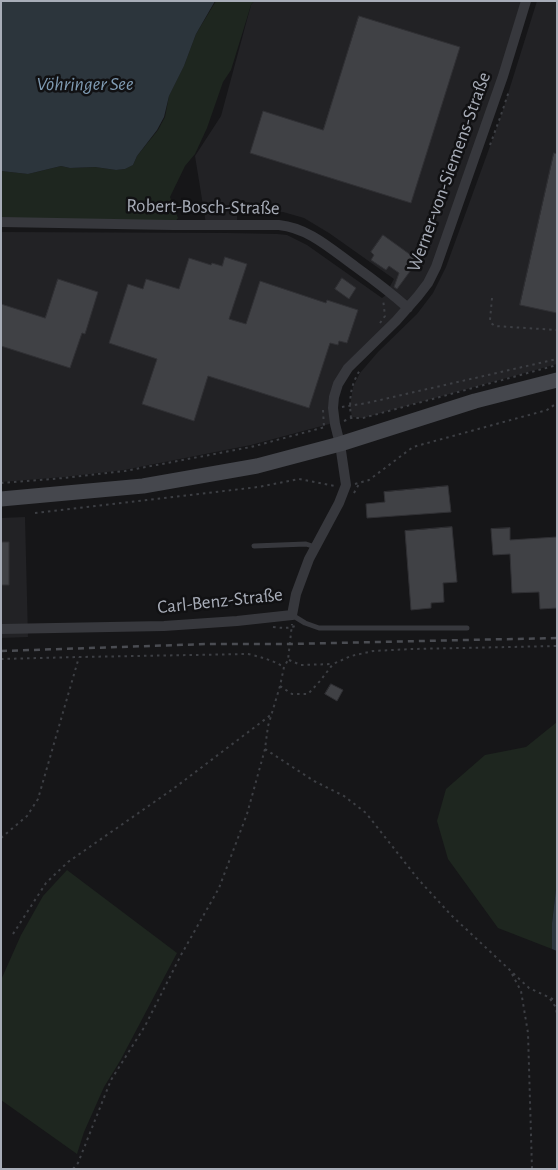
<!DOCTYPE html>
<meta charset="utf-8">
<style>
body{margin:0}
#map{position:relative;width:558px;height:1170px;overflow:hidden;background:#161618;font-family:"Alegreya Sans",sans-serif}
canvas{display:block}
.frame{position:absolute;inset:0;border:2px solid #a8adb8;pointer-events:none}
</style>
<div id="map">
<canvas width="558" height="1170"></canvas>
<div class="frame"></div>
</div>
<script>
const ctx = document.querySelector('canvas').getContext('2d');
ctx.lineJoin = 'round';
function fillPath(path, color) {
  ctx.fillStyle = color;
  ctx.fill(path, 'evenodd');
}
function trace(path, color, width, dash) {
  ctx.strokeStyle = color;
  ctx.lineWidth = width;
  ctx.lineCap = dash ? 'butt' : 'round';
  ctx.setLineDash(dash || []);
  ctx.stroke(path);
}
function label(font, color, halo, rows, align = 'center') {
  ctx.font = font + ' "Alegreya Sans",sans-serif';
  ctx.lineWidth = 5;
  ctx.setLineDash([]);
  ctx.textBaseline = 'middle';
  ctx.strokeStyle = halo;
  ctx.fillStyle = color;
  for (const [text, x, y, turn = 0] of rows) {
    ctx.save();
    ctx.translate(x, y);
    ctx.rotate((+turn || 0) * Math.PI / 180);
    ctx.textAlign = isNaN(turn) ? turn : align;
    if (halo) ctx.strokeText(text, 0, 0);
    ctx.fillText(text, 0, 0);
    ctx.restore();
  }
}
const built = new Path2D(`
 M 254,1 L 525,1 L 435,267 L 408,308 L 388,290 L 394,279 L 329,233 L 304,218 L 283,212 L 237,210 L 237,223 L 206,224 L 195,156 L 221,116 L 251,5 Z
 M 537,1 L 557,1 L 557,364 L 363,418 L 352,417 L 350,406 L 353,387 L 360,373 L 378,352 L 417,314 L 433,293 L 446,267 L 501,116 Z
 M 1,232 L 228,233 L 277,234 L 287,235 L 307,245 L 382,298 L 389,293 L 407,308 L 337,384 L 333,423 L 251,445 L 124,470 L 64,477 L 1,482 Z
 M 25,517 L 28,637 L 1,638 L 1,518 Z`);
const green = new Path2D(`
 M 216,1 L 254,1 L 251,5 L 231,70 L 223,82 L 207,128 L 195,154 L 185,166 L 170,197 L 178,218 L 172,225 L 1,221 L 1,171 L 28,174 L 61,166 L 70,168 L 95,167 L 116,170 L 125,169 L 133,165 L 137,156 L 158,130 L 165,117 L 169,96 L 184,66 L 196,34 Z
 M 557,722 L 557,881 L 552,923 L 552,949 L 498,928 L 448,859 L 437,821 L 446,789 L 485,755 L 526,747 Z
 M 67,870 L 177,953 L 120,1061 L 104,1087 L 84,1132 L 77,1154 L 1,1100 L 1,980 L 21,935 L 43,896 Z`);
const water = new Path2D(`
 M 1,1 L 215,1 L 196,34 L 184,66 L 169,96 L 164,117 L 157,130 L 137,156 L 133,165 L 125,169 L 116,170 L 95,167 L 70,168 L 61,166 L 28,174 L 1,171 Z
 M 557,881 L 557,951 L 552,949 L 552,923 Z`);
const building = new Path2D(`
 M 359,16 L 460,47 L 411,203 L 250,153 L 263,111 L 323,130 Z
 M 554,153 L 557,154 L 557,313 L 520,305 Z
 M 383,235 L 419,261 L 412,271 L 411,270 L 397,289 L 394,287 L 399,273 L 389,266 L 386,270 L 371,260 L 374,255 L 371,252 Z
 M 225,257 L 247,264 L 229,319 L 246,324 L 260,281 L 326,303 L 327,300 L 358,310 L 347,343 L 339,341 L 338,345 L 330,343 L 309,408 L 208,376 L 194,421 L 142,404 L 157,359 L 109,343 L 128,284 L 143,289 L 146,279 L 179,289 L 189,258 L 211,265 L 212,263 L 222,266 Z
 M 342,278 L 356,288 L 349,299 L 335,289 Z
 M 58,279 L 98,292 L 85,334 L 82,333 L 70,368 L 1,346 L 1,304 L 45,318 Z
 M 448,486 L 451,512 L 367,518 L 366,504 L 385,502 L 384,492 Z
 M 452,527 L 457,582 L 443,583 L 444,602 L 431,603 L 431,608 L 411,610 L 405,531 Z
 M 510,528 L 510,540 L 557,537 L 557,608 L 540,609 L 539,592 L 512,593 L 510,554 L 493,555 L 491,529 Z
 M 1,542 L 9,542 L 9,585 L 1,585 Z
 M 331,684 L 343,690 L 337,701 L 325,694 Z`);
const path = new Path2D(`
 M 490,145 L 501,115 L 509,91
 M 492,298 L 490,320 L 491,323 L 495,326 L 557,330
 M 380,323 L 385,316 L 383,299
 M 342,407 L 367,403 L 557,359
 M 323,410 L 324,427
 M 351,418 C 349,400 350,386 360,370
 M 344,421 L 351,418 L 363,418 L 557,365
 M 1,483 L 64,478 L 125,471 L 251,447 L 325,427
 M 355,484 L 369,480 L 413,447 L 547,410 L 557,403
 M 354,493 L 359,484
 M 35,513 L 258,487 L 299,479 L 335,486
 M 273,627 C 282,628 289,629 298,625
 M 1,659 L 79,657 L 248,654 C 261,657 272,660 284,667
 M 289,660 L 301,665 L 333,664
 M 280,686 L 292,694 L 308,694 L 320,681 L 333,664 L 351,656 L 373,651 L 412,649 L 557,646
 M 265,749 L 314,781 L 344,796 L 366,813 L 418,879 L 451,915 L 529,988 L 557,1001
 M 1,838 L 27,816 L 38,799 L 79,657
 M 13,934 L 46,883 L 68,862 L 173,789 L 272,714
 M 512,974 L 521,991 L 528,1033 L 532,1169
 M 550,999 L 555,1006 L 557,1013
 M 73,1169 L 78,1163 L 111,1080 L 145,1026 L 181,955 L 219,888 L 247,814 L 265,749 L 268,726 L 280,686 L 284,667 L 288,660 L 292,624`);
const lane = new Path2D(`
 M 254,546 L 306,544 L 315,547
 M 292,615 L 305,623 L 319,628 L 467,628`);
const street = new Path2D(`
 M 1,222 L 172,225 L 279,225 C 309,228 332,250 356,267 C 374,280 391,293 408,308
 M 1,629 L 164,626 L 237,621 L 292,615 L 296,594 L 309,559 L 339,503 L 346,485 L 340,444 L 335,424 L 333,408 L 334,397 L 338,384 L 348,368 L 396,321 L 418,296 L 428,283 L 436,267 L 503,76 L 526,1`);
const secondary = new Path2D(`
 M 1,499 L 143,486 L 257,466 L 340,444 L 475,401 L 557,380`);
const rail = new Path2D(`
 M 1,651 L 207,644 L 290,644 L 557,638`);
const streetNames = [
 ["Werner-von-Siemens-Straße",449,172,-70],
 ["Robert-Bosch-Straße",203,207,1],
 ["Carl-Benz-Straße",220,601,-6]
];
const waterNames = [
 ["Vöhringer See",85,84]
];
fillPath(built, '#222225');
fillPath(green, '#1e261f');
fillPath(water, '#2c353c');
fillPath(building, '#404145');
trace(building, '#303034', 1);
trace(path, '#3d3f44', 2, [2.5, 4]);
trace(lane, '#37383d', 5);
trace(street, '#37383d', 10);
trace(secondary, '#45474d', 15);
trace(rail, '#4a4c52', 2.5, [6, 5]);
label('19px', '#a8adb8', '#111113', streetNames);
label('italic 20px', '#7f9bb3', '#111113', waterNames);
</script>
